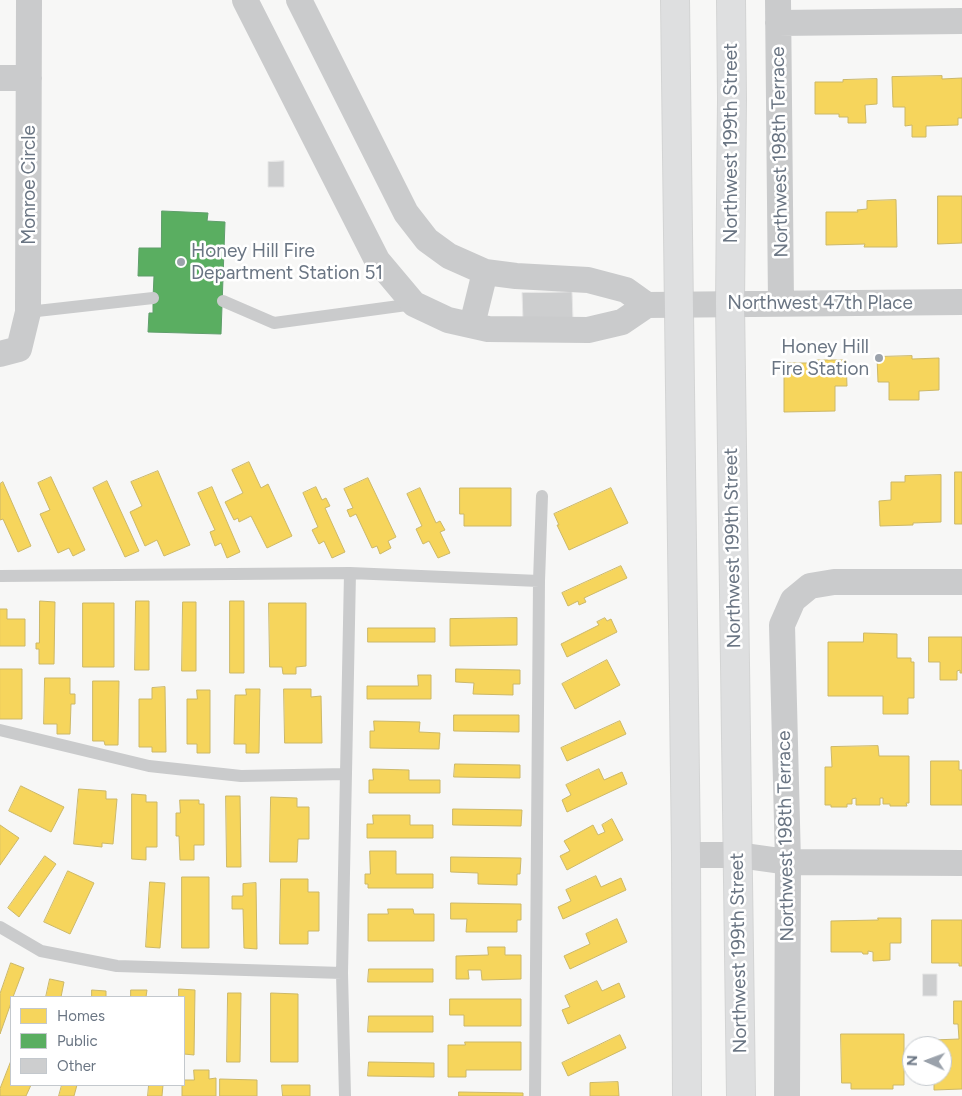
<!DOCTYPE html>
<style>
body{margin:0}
#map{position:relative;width:962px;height:1096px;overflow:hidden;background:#f7f7f6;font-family:Figtree,sans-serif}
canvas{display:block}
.legend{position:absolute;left:10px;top:996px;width:175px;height:90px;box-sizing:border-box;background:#fff;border:1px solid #c3c8cd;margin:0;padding:6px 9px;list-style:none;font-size:15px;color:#6a7583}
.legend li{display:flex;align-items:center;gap:10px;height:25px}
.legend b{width:25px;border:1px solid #c3c8cd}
.north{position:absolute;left:902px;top:1036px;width:50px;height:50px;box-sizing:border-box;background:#fff;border:1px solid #c3c8cd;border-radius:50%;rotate:272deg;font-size:14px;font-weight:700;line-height:20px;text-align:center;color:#6a7583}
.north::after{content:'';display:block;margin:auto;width:18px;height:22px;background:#9ba2ab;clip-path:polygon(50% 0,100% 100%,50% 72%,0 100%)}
</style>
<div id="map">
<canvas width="962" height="1096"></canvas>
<ul class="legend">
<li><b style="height:14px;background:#f6d55c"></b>Homes</li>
<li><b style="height:14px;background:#5aae61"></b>Public</li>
<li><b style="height:14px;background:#cdcecf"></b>Other</li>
</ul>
<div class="north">N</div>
</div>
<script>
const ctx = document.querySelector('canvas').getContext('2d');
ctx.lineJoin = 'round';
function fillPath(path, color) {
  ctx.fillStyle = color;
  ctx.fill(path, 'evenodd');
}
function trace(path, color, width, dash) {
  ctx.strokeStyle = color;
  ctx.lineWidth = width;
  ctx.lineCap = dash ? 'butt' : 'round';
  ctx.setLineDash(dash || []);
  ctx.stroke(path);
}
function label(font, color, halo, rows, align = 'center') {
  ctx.font = font + ' Figtree,sans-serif';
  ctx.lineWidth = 5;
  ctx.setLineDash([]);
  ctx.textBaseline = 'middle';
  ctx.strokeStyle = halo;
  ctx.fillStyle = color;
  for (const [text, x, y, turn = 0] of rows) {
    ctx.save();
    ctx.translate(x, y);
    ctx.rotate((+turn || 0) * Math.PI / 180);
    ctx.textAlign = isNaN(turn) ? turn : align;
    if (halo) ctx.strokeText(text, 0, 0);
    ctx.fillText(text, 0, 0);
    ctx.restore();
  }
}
const homes = new Path2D(`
 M 942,76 L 942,79 L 962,78 L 962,118 L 958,118 L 958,125 L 926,126 L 926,137 L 912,137 L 912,125 L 905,126 L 905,107 L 893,107 L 892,77 Z
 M 877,79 L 877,104 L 865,105 L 866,123 L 848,123 L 848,117 L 839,117 L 839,114 L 815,114 L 815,82 L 843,82 L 843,80 Z
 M 938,196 L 962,196 L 962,243 L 938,244 Z
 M 896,200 L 897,247 L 864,247 L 865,244 L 826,245 L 826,212 L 858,212 L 857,210 L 867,209 L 867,201 Z
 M 912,356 L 912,359 L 939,358 L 939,390 L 919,391 L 919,400 L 889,400 L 889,382 L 878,382 L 877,357 Z
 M 812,360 L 846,360 L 847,386 L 835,386 L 835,411 L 784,412 L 784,363 L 812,363 Z
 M 249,462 L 261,488 L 268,484 L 292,536 L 267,548 L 251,516 L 239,522 L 238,518 L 234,520 L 225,502 L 243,493 L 232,470 Z
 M 158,471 L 190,545 L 164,556 L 157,540 L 145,546 L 130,512 L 142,506 L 131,482 Z
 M 955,472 L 962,472 L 962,524 L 955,524 Z
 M 941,475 L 941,522 L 913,523 L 913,525 L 880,526 L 879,501 L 891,500 L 891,482 L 905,482 L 905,476 Z
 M 51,477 L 85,550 L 73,556 L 69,548 L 58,553 L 40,514 L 50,510 L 38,483 Z
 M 368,478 L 396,537 L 388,541 L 391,548 L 380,554 L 377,546 L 372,548 L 356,514 L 350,517 L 347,510 L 353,508 L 344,489 Z
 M 107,481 L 139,551 L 125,557 L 93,488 Z
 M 3,482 L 31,546 L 18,552 L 3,519 L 0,520 L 0,484 Z
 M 212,487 L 240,552 L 227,558 L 221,543 L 215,546 L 210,532 L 215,530 L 198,493 Z
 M 316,487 L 322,500 L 326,498 L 330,506 L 325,508 L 345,552 L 332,558 L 324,541 L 319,544 L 312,530 L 318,527 L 303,493 Z
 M 420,488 L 436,523 L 440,521 L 445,530 L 440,532 L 450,553 L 438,558 L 429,541 L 423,544 L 416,529 L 422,526 L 407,494 Z
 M 460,488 L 511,488 L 511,526 L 464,526 L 464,514 L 460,514 Z
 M 611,488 L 628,523 L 569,550 L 557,525 L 559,525 L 554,514 Z
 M 621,566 L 627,578 L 584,598 L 586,602 L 579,605 L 578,601 L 568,606 L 562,593 Z
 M 40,601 L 55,602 L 54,664 L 39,664 L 39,649 L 36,649 L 36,643 L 39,643 Z
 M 136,601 L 149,601 L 149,670 L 135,670 Z
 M 230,601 L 244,601 L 244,673 L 230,673 Z
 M 183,602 L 196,602 L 196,671 L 182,671 Z
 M 83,603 L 114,603 L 114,667 L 83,667 Z
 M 269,603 L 306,603 L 306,666 L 296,667 L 296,674 L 283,674 L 282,667 L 270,667 Z
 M 0,609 L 7,609 L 7,619 L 25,619 L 25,646 L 0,646 Z
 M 517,618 L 517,645 L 450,646 L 450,619 Z
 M 605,618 L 607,621 L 611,619 L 617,632 L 567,657 L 561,644 L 599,625 L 597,622 Z
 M 368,628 L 435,628 L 435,642 L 368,642 Z
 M 864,633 L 897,634 L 897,658 L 911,658 L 911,662 L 914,662 L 914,698 L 908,698 L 908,714 L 883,714 L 883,696 L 828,696 L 828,642 L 863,642 Z
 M 929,637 L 962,637 L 962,673 L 960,673 L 960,670 L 957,671 L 957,680 L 940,680 L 940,662 L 929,662 Z
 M 607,660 L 620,685 L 575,709 L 562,684 Z
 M 0,669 L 22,669 L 22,719 L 0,719 Z
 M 456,669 L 520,670 L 520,684 L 513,684 L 513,695 L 473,694 L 474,683 L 456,682 Z
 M 418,675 L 431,675 L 431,699 L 367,699 L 367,686 L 418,686 Z
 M 45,678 L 70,678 L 70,694 L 75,694 L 75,704 L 71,704 L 70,734 L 57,734 L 57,724 L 44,724 Z
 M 93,681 L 119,681 L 118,745 L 105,745 L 104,741 L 93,741 Z
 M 165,687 L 166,752 L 152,752 L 152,747 L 139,747 L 139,699 L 152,699 L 152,688 Z
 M 246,689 L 260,689 L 259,753 L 246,753 L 246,744 L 234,744 L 235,695 L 246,695 Z
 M 284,689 L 311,689 L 311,697 L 321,696 L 322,743 L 285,743 Z
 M 197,690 L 210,690 L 210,753 L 197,753 L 197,744 L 187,744 L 187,699 L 197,699 Z
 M 454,715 L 519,715 L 519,732 L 454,731 Z
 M 374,721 L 420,722 L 419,732 L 440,733 L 439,749 L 370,748 L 370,731 L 374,731 Z
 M 620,721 L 626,734 L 567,761 L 561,748 Z
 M 878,746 L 879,756 L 909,756 L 909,803 L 906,803 L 907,806 L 890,806 L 890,804 L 883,804 L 883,798 L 880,798 L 880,805 L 856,805 L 856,798 L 852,799 L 852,804 L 847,804 L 847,807 L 831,807 L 831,805 L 825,805 L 825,767 L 832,767 L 831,747 Z
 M 931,761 L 959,761 L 959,770 L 962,770 L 962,805 L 931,805 Z
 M 455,764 L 520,765 L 520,778 L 454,777 Z
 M 373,769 L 409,770 L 409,780 L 440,780 L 440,793 L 369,793 L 369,780 L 373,780 Z
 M 599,769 L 604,780 L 622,772 L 627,784 L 567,812 L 562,800 L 571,795 L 566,785 Z
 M 21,786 L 64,807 L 51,832 L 9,811 Z
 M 79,789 L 106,791 L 106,799 L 117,799 L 113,844 L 102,843 L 102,847 L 74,844 Z
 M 132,794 L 146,795 L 146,802 L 157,802 L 157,847 L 146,847 L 146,860 L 132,859 Z
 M 226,796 L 240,796 L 241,867 L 227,867 Z
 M 271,797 L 297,798 L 297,807 L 309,807 L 309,839 L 298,839 L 297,862 L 270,862 Z
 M 180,800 L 199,800 L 199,804 L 204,804 L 204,845 L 194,845 L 194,860 L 180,860 L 179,836 L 176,836 L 176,813 L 180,813 Z
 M 453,809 L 522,810 L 521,826 L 453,825 Z
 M 373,815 L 410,815 L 410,825 L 433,825 L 433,838 L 367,838 L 367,824 L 373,824 Z
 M 612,819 L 623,840 L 567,870 L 560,856 L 570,851 L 564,841 L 593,825 L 598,835 L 605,832 L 602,825 Z
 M 0,825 L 19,838 L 0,865 Z
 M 370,851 L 396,851 L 396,874 L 433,874 L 433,888 L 368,888 L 368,884 L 365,884 L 365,874 L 370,874 Z
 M 45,856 L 56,864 L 19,917 L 8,908 Z
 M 451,857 L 521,858 L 520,874 L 517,874 L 517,885 L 478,884 L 478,873 L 451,872 Z
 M 68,871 L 94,883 L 70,934 L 44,922 Z
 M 596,876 L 601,887 L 621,878 L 626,890 L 563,919 L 558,907 L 571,901 L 566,890 Z
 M 182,877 L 209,877 L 209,948 L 182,948 Z
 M 281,879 L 308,879 L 308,892 L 319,892 L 319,931 L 308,931 L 308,944 L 280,944 Z
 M 150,882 L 165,883 L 160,948 L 146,947 Z
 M 256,883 L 257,949 L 244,948 L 243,909 L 232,909 L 232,896 L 243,896 L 243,884 Z
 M 451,903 L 521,904 L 521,920 L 517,920 L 517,932 L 466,932 L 467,919 L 451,919 Z
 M 388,909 L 413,909 L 414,914 L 434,914 L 434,941 L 368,941 L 368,914 L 388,914 Z
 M 878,918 L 901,918 L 901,943 L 890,943 L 890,960 L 873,961 L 873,952 L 868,951 L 868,954 L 863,954 L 862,952 L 831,952 L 831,921 L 878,920 Z
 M 617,919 L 627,942 L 570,969 L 564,956 L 590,944 L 586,934 Z
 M 932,920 L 962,920 L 962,966 L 959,966 L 959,963 L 932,963 Z
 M 488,947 L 505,947 L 505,955 L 521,955 L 521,979 L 482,980 L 481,970 L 468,970 L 469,979 L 456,979 L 456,956 L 488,955 Z
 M 11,963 L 24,968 L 13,997 L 11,997 L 11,1003 L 0,1034 L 0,994 Z
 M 369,969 L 433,969 L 433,982 L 368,982 Z
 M 50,979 L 64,982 L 61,997 L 46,997 Z
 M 597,981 L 602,991 L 619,983 L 625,997 L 568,1024 L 562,1010 L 570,1007 L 565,996 Z
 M 179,989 L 195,990 L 194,1055 L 184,1054 L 184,997 L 179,997 Z
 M 92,990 L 106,991 L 106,997 L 92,997 Z
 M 131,990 L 147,990 L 146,997 L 131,997 Z
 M 228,993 L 241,993 L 240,1062 L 227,1062 Z
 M 271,993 L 298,994 L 298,1062 L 271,1062 Z
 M 450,999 L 521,999 L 521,1026 L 464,1026 L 464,1015 L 450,1015 Z
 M 954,1001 L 962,1001 L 962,1089 L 934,1090 L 934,1076 L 942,1076 L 942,1046 L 933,1046 L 933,1040 L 959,1039 L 958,1024 L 954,1024 Z
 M 369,1016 L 433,1016 L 433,1032 L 368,1032 Z
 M 841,1034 L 904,1034 L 904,1085 L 893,1085 L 893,1089 L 851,1089 L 851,1083 L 842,1083 Z
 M 620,1035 L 626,1048 L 568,1076 L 562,1063 Z
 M 465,1042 L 521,1042 L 521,1070 L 466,1070 L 466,1077 L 448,1077 L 448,1045 L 465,1045 Z
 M 11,1061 L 11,1085 L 31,1085 L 26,1096 L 0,1096 L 0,1089 Z
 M 369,1062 L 434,1063 L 434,1077 L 368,1076 Z
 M 194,1070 L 209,1070 L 209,1079 L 216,1078 L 216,1096 L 182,1096 L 182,1085 L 184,1085 L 184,1080 L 194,1080 Z
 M 220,1079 L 257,1080 L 257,1096 L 220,1096 Z
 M 618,1082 L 619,1096 L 590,1096 L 590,1083 Z
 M 62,1085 L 77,1085 L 74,1096 L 59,1096 Z
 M 149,1085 L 163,1085 L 162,1096 L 148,1096 Z
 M 282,1085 L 310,1085 L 310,1096 L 283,1096 Z
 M 459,1092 L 523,1093 L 523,1096 L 459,1096 Z`);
const public = new Path2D(`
 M 162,211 L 208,213 L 207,221 L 225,222 L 221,334 L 148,332 L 149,313 L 153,313 L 153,298 L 154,276 L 138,276 L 139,248 L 161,248 Z`);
const building = new Path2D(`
 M 284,161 L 284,187 L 268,187 L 268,162 Z
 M 572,292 L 573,319 L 523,320 L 522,293 Z
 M 923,974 L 937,974 L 937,996 L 923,996 Z`);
const service = new Path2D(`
 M 223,301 L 274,323 L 414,304
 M 28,312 L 153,298
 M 0,576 L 350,573 L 539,581
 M 0,730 L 149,766 L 241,776 L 346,774
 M 0,927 L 41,951 L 117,966 L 342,973
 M 345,1096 L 342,973 L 350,573
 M 535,1096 L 539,581 L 542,496`);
const minor = new Path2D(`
 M 245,0 L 377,260 L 414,304 L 448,320 L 488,329 L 588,330 L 622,322 L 647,305 L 962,302
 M 299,0 L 406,213 L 427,240 L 449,256 L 485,272 L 516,276 L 588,280 L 626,290 L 647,305
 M 778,0 L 781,303
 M 778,23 L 962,21
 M 0,78 L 29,78
 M 472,325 L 485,272
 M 0,354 L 19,349 L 28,312 L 29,0
 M 686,855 L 738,855 L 788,862 L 962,863
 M 787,1096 L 788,862 L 782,625 L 793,600 L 810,586 L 834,582 L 962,582`);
const primary = new Path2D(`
 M 675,0 L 686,855 L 687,1096
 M 731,0 L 732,99 L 730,304 L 741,1096`);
const markers = [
 [181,262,5,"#9ba2ab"],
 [879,358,5,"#9ba2ab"]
];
const streetNames = [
 ["Northwest 199th Street",731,143,-90],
 ["Northwest 198th Terrace",780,152,-91],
 ["Monroe Circle",29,185,-90],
 ["Northwest 47th Place",820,303],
 ["Northwest 199th Street",733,548,-91],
 ["Northwest 198th Terrace",786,836,-91],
 ["Northwest 199th Street",739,953,-91]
];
const poiNames = [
 ["Honey Hill Fire",191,251],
 ["Department Station 51",191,273],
 ["Honey Hill",869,347,"right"],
 ["Fire Station",869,369,"right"]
];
fillPath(homes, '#f6d55c');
trace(homes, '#ccb868', 1);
fillPath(public, '#5aae61');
trace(public, '#5f9d6b', 1);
fillPath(building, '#cdcecf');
trace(building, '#e6e6e6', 1);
trace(primary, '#d3d4d4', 30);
trace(service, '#cacbcc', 12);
trace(minor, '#cacbcc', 26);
trace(primary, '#dedfe0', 28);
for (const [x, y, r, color] of markers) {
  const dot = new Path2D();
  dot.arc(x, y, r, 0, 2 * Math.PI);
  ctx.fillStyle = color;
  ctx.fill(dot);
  trace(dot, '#fff', 2);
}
label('19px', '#6a7583', '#fff', streetNames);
label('19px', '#6a7583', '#fff', poiNames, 'left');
</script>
